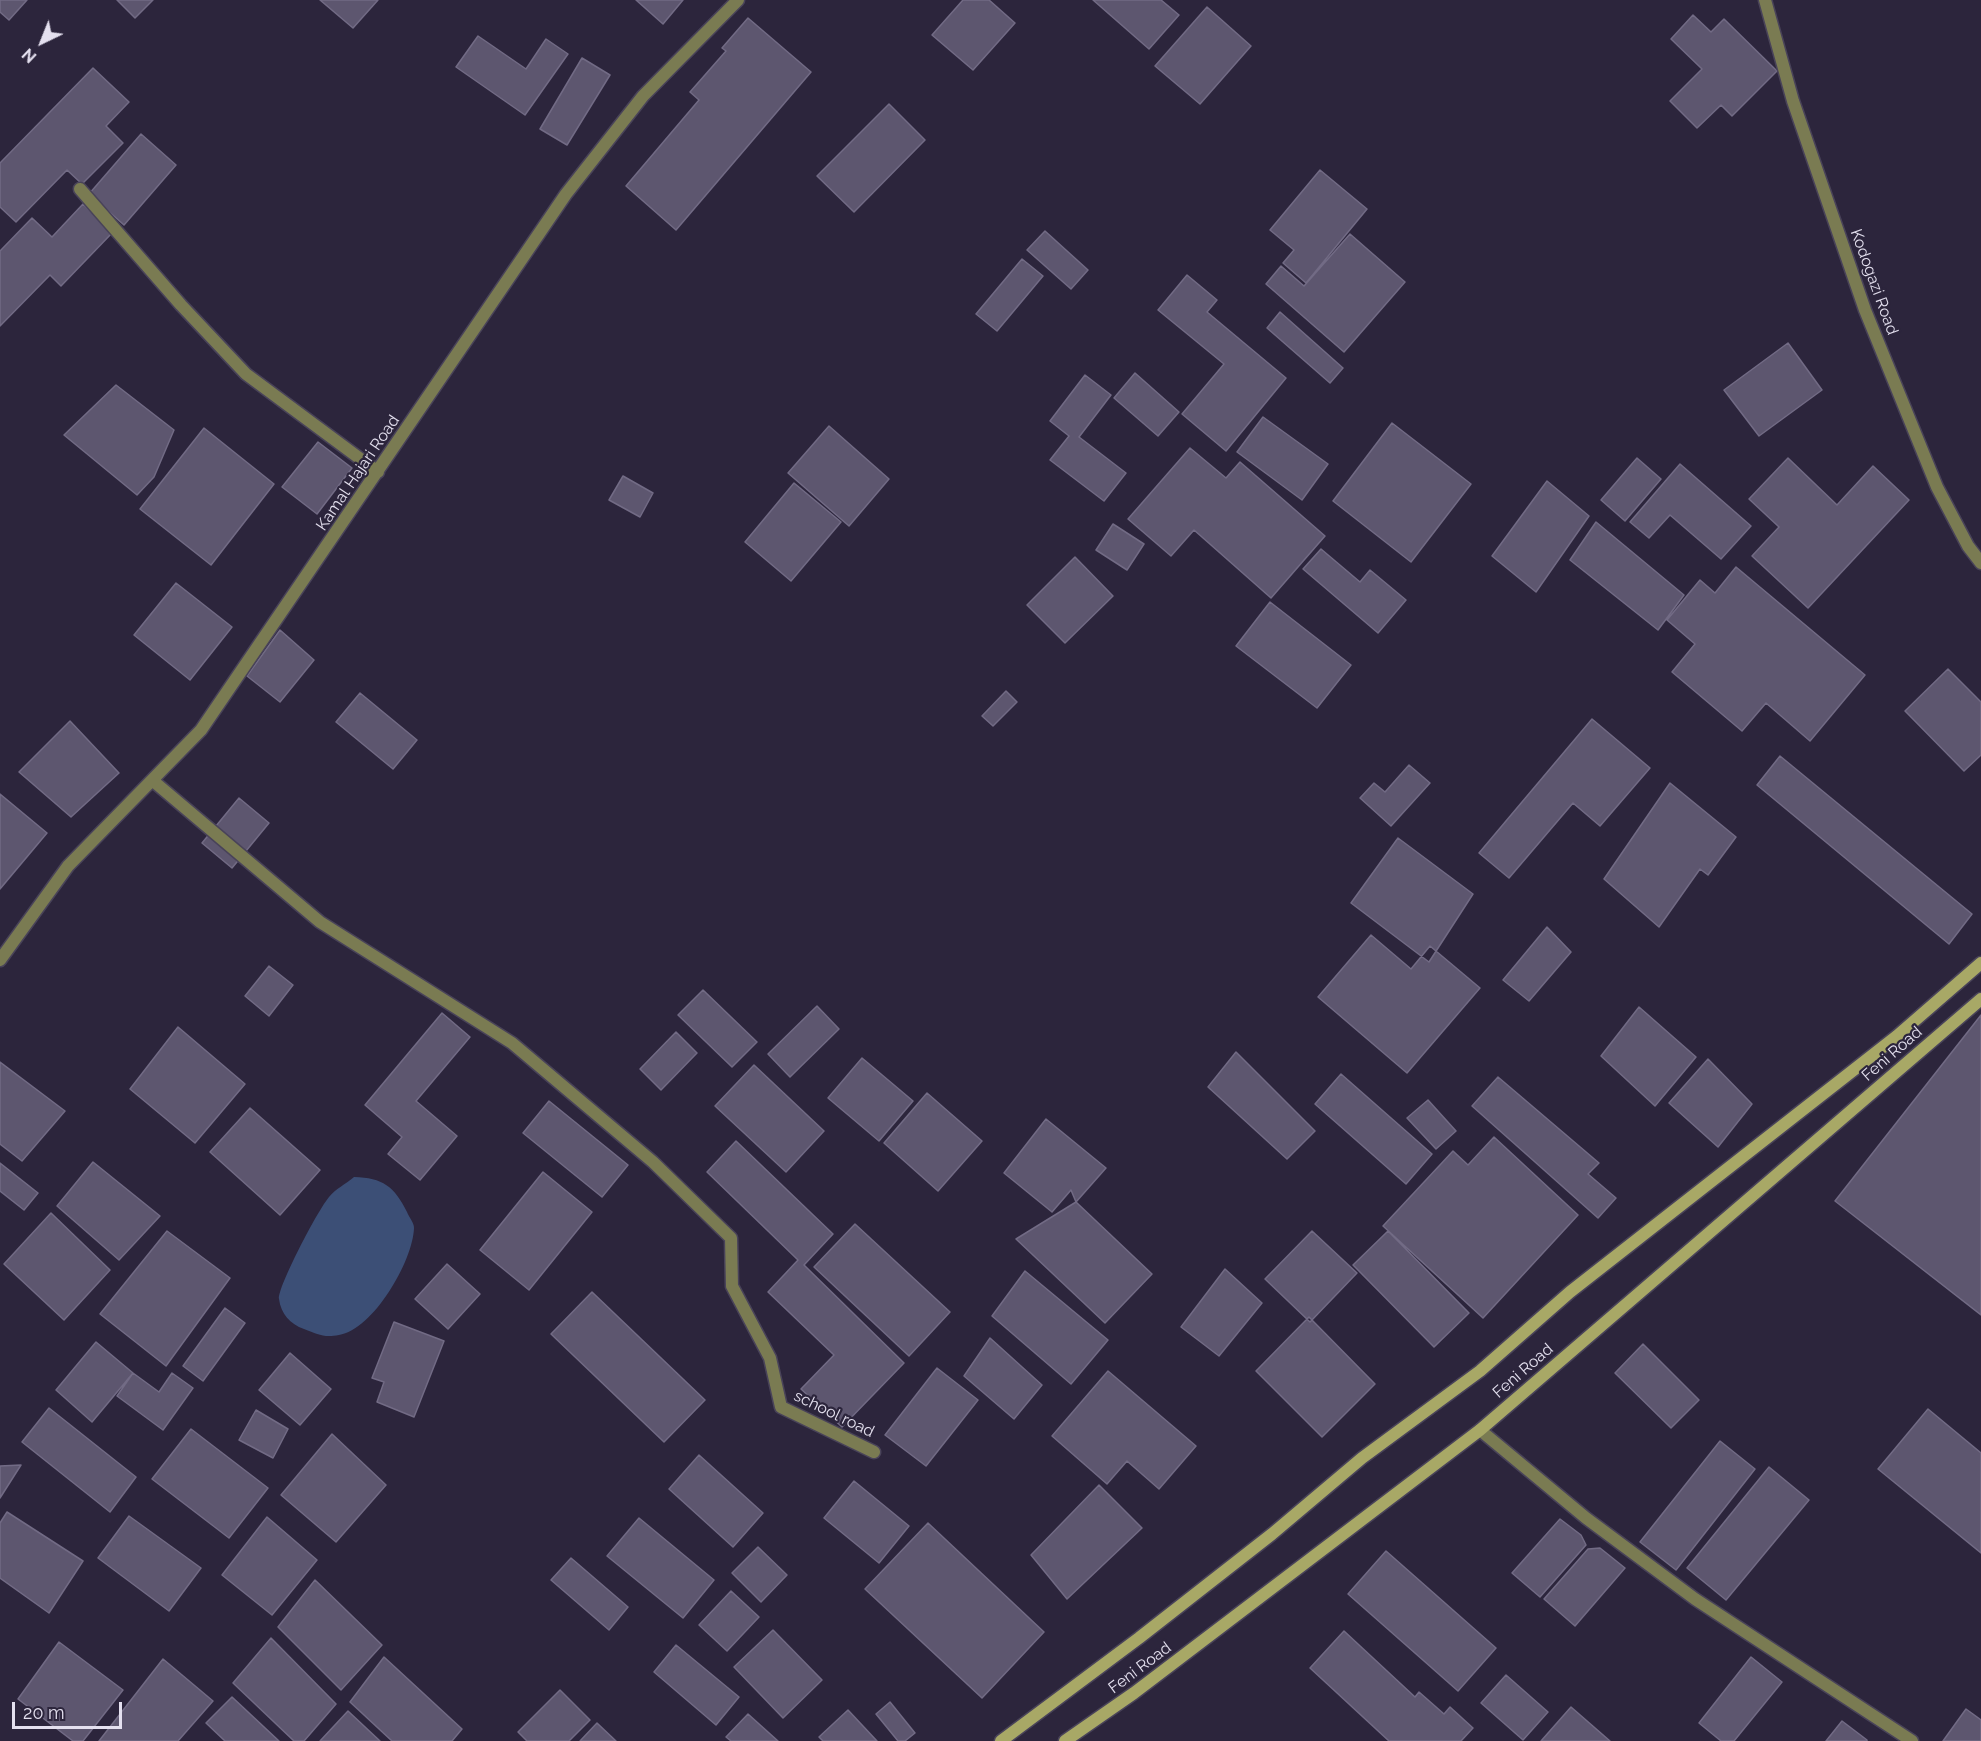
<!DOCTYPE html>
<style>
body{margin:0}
#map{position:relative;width:1981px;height:1741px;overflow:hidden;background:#2c253c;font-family:Raleway,sans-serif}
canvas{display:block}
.north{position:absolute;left:12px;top:12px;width:60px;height:60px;-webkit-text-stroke:4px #2c253c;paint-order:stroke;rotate:223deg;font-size:16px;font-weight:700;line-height:24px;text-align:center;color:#e4e0ef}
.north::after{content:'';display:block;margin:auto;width:21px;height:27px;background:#e4e0ef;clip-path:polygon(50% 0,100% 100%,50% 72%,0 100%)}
.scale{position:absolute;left:12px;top:1702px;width:110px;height:27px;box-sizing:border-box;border:3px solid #e4e0ef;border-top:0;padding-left:8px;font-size:18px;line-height:21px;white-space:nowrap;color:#e4e0ef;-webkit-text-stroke:4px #2c253c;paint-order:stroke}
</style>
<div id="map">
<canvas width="1981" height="1741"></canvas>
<div class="north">N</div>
<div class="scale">20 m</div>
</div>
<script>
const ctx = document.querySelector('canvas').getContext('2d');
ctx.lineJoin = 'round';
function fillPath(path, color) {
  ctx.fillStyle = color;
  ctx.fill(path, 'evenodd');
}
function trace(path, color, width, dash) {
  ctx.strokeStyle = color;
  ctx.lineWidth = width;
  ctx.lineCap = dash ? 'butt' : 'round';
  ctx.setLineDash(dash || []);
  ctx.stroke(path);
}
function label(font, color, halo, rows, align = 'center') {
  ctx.font = font + ' Raleway,sans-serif';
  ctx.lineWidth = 4.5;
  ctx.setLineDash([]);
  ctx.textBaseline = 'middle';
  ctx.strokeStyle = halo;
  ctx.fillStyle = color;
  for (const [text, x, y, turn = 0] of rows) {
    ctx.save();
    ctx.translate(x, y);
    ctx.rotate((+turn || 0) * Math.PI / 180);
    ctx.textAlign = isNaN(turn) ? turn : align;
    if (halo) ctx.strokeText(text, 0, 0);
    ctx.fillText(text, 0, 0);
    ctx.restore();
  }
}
const water = new Path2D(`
 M 354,1177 C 383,1178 394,1186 407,1212 C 409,1217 414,1223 414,1228 C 413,1261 373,1330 339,1335 C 323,1338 318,1334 304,1329 C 290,1324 281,1314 279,1299 C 278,1286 318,1210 329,1197 C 335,1189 346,1184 354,1177 Z`);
const building = new Path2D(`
 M 0,0 L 27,0 L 9,20 L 0,12 Z
 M 117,0 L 153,0 L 135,18 Z
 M 320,0 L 378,0 L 353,28 Z
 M 636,0 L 683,0 L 663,24 Z
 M 963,0 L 989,0 L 1015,23 L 973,70 L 932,35 Z
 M 1093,0 L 1161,0 L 1179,15 L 1149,49 Z
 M 1207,7 L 1251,46 L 1200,104 L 1155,66 Z
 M 1693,15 L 1711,32 L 1724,19 L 1777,71 L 1732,116 L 1721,105 L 1697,128 L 1670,101 L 1702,69 L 1671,39 Z
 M 748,18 L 811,72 L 676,230 L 626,186 L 699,100 L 690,92 L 726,51 L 722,48 Z
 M 478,36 L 526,69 L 546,39 L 568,54 L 525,115 L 456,67 Z
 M 582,58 L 610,75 L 567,145 L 540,129 Z
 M 93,68 L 129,102 L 106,126 L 123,143 L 82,184 L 67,170 L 16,222 L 0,207 L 0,163 Z
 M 889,104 L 925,140 L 854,212 L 817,176 Z
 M 141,134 L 176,165 L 124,225 L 89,194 Z
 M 1320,170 L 1367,209 L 1306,283 L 1283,263 L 1294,250 L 1270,230 Z
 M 83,204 L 113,232 L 61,286 L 50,275 L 0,326 L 0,251 L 32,218 L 52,237 Z
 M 1045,231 L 1088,270 L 1071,289 L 1027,250 Z
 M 1350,234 L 1405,282 L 1344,352 L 1266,284 L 1281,266 L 1304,286 Z
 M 1022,259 L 1043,276 L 997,331 L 976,314 Z
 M 1187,275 L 1217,300 L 1207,312 L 1286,378 L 1226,451 L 1182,414 L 1224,364 L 1158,310 Z
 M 1280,312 L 1343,368 L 1330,383 L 1267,328 Z
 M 1788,343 L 1822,390 L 1759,436 L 1724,390 Z
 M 1135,373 L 1179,412 L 1158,436 L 1114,398 Z
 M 1085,375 L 1111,395 L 1079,437 L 1126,473 L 1104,501 L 1050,460 L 1069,436 L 1050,421 Z
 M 116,385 L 174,430 L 154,477 L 137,495 L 64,435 Z
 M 1263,417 L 1328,464 L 1302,500 L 1237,452 Z
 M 1392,423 L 1471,484 L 1411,562 L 1333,501 Z
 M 829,426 L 889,479 L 849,526 L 788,473 Z
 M 204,428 L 274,484 L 211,565 L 140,509 Z
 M 318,442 L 352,468 L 317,514 L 282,487 Z
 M 1190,448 L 1226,478 L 1240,462 L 1325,536 L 1271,598 L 1194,530 L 1171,556 L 1128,519 Z
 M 1637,458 L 1661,479 L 1625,521 L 1601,500 Z
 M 1788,458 L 1837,505 L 1873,466 L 1909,500 L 1808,608 L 1752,556 L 1779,527 L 1749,499 Z
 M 1680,464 L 1751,526 L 1721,559 L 1670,515 L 1649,538 L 1630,522 Z
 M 623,476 L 653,493 L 640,517 L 609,500 Z
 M 1547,481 L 1589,516 L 1536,592 L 1492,556 Z
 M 794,483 L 841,522 L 791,581 L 745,542 Z
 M 1596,522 L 1684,595 L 1658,630 L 1570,560 Z
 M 1113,524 L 1144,544 L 1127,570 L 1096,550 Z
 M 1321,549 L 1360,582 L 1370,570 L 1406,600 L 1378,633 L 1303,569 Z
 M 1075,557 L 1113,596 L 1065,643 L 1027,605 Z
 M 1736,567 L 1865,675 L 1810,741 L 1766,703 L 1742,731 L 1672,672 L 1695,644 L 1667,620 L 1700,580 L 1715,593 Z
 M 176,583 L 232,627 L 190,680 L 134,635 Z
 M 1270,602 L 1351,665 L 1317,708 L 1236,646 Z
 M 280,630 L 314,660 L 280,702 L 247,676 Z
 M 1948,669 L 1981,702 L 1981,755 L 1964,771 L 1905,711 Z
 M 1006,691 L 1017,702 L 993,726 L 982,716 Z
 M 360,693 L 417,740 L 393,769 L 336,722 Z
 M 1592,719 L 1650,768 L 1600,826 L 1573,803 L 1509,878 L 1479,853 Z
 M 70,721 L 119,773 L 71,817 L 19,772 Z
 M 1780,756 L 1972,914 L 1949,944 L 1757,785 Z
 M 1409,765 L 1430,783 L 1391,826 L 1360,798 L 1374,783 L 1385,792 Z
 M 1670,783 L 1736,837 L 1708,875 L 1700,869 L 1659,927 L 1604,879 Z
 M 0,794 L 47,833 L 0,889 Z
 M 239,798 L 269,823 L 232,868 L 202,843 Z
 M 1398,838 L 1473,894 L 1429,962 L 1351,903 Z
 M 1547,927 L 1571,952 L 1529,1001 L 1503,980 Z
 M 1371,935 L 1411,969 L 1430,946 L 1480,988 L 1407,1073 L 1318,997 Z
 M 269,966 L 293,985 L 269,1016 L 245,996 Z
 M 703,990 L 757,1042 L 732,1067 L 678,1015 Z
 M 817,1006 L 839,1029 L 790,1077 L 768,1054 Z
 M 1639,1007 L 1696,1057 L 1655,1106 L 1601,1056 Z
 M 442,1013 L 470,1037 L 416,1101 L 457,1136 L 420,1180 L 388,1154 L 402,1137 L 365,1105 Z
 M 1981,1015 L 1981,1315 L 1835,1201 Z
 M 178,1027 L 245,1084 L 195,1143 L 130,1089 Z
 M 676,1032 L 697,1053 L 661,1090 L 640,1069 Z
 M 1236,1052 L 1315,1131 L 1287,1159 L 1208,1087 Z
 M 862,1058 L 913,1101 L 879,1141 L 828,1098 Z
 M 1708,1059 L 1752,1104 L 1718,1147 L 1669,1103 Z
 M 0,1062 L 65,1111 L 22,1161 L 0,1144 Z
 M 754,1065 L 824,1131 L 786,1172 L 715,1106 Z
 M 1341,1074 L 1432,1154 L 1406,1184 L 1315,1104 Z
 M 1498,1077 L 1599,1163 L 1588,1174 L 1616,1198 L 1598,1218 L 1472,1106 Z
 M 927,1093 L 982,1141 L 938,1191 L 884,1143 Z
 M 1428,1100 L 1456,1131 L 1436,1149 L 1407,1118 Z
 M 549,1101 L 628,1165 L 602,1197 L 523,1133 Z
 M 250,1108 L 320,1170 L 280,1215 L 210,1152 Z
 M 1046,1119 L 1106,1168 L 1076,1202 L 1071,1190 L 1052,1212 L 1004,1173 Z
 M 1494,1137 L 1578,1215 L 1483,1318 L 1383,1226 L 1453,1151 L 1468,1165 Z
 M 736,1141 L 833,1234 L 804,1265 L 904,1363 L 842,1427 L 801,1389 L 834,1355 L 768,1292 L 798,1260 L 707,1172 Z
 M 93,1162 L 160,1216 L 119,1260 L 57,1206 Z
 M 0,1163 L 38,1193 L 24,1210 L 0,1191 Z
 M 543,1172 L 592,1212 L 529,1290 L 480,1250 Z
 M 1076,1202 L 1152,1274 L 1105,1323 L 1016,1239 Z
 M 51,1213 L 110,1270 L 64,1320 L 4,1264 Z
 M 855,1224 L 950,1312 L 909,1356 L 814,1267 Z
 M 167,1231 L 230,1278 L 166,1366 L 100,1314 Z
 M 1312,1231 L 1357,1273 L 1310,1322 L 1265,1279 Z
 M 1388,1231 L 1469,1313 L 1434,1347 L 1353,1265 Z
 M 447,1264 L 480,1294 L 448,1329 L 415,1299 Z
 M 1225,1269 L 1262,1303 L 1219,1356 L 1181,1327 Z
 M 1025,1271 L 1108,1340 L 1071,1384 L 992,1316 Z
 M 592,1292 L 705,1400 L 664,1442 L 551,1334 Z
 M 225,1308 L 245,1323 L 203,1381 L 183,1366 Z
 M 1309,1317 L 1375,1384 L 1322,1437 L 1256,1371 Z
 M 394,1322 L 444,1341 L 414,1417 L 377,1402 L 384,1382 L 372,1378 Z
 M 990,1338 L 1042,1385 L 1014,1419 L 964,1376 Z
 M 96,1342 L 133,1373 L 92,1422 L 56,1390 Z
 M 1643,1344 L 1699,1400 L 1671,1428 L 1615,1373 Z
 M 290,1353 L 331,1389 L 300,1425 L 259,1390 Z
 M 937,1368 L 978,1400 L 926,1466 L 885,1435 Z
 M 1108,1371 L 1196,1446 L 1159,1489 L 1127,1461 L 1107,1484 L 1052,1436 Z
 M 133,1373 L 159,1392 L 172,1373 L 193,1388 L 163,1430 L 117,1396 Z
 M 49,1408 L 136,1477 L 110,1512 L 22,1442 Z
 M 1928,1409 L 1981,1453 L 1981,1553 L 1878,1469 Z
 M 256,1410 L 288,1429 L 273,1458 L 239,1440 Z
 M 191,1429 L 268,1488 L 229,1538 L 152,1479 Z
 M 332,1434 L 386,1485 L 336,1542 L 281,1495 Z
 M 1720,1441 L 1755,1469 L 1676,1570 L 1640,1542 Z
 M 699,1455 L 763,1513 L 733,1547 L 669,1489 Z
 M 21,1465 L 0,1498 L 0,1466 Z
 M 1769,1467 L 1809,1500 L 1726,1600 L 1687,1568 Z
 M 854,1481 L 909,1526 L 879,1563 L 824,1518 Z
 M 1099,1485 L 1142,1528 L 1067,1599 L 1031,1555 Z
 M 7,1512 L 83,1561 L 49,1613 L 0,1578 L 0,1523 Z
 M 129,1516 L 201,1568 L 169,1611 L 98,1558 Z
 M 267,1517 L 317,1560 L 272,1615 L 222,1575 Z
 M 639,1518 L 714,1580 L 683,1618 L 607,1556 Z
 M 1560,1519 L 1581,1535 L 1586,1545 L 1540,1597 L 1512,1573 Z
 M 928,1523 L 1044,1632 L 982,1698 L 865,1589 Z
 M 758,1547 L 787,1575 L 761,1602 L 732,1573 Z
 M 1600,1548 L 1625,1568 L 1575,1626 L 1544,1599 L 1588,1549 Z
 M 1386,1551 L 1496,1648 L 1458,1691 L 1348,1594 Z
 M 571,1558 L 628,1607 L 609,1630 L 551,1580 Z
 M 315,1580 L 382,1645 L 341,1690 L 278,1627 Z
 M 731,1591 L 759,1617 L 727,1651 L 699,1625 Z
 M 773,1630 L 822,1680 L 783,1718 L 734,1667 Z
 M 1344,1631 L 1415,1697 L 1419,1692 L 1444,1714 L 1450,1707 L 1473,1728 L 1461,1741 L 1389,1741 L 1310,1668 Z
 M 271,1638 L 336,1704 L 304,1741 L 294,1741 L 233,1683 Z
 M 59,1642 L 123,1690 L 83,1741 L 73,1741 L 18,1699 Z
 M 676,1645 L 739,1697 L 716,1725 L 654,1672 Z
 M 384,1657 L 462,1729 L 452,1741 L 392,1741 L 350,1702 Z
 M 1751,1657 L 1782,1682 L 1734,1741 L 1721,1741 L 1699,1723 Z
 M 163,1659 L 213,1701 L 178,1741 L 99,1741 Z
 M 1506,1675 L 1548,1712 L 1523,1740 L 1481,1703 Z
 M 560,1690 L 590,1720 L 569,1741 L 527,1741 L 518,1732 Z
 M 232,1697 L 279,1741 L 225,1741 L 206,1723 Z
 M 890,1702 L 915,1733 L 905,1741 L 898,1741 L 876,1714 Z
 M 1571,1707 L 1610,1741 L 1541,1741 Z
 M 1966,1709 L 1981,1720 L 1981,1741 L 1943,1741 Z
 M 848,1710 L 877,1741 L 823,1741 L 819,1737 Z
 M 348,1711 L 380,1741 L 320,1741 Z
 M 748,1714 L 778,1741 L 731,1741 L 726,1737 Z
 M 1842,1721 L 1867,1740 L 1867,1741 L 1826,1741 Z
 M 597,1723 L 616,1741 L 580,1741 Z`);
const street = new Path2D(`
 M 1765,0 L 1793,101 L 1865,310 L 1937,487 L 1968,546 L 1981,563
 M 80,189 L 181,305 L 246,374 L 378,472
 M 152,780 L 320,922 L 512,1043 L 653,1162 L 731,1238 L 732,1286 L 770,1358 L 781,1407 L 874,1452
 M 0,960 L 68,866 L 201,730 L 566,194 L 643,96 L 738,0
 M 1480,1430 L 1586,1518 L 1695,1599 L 1912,1741`);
const secondary = new Path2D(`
 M 1001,1741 L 1139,1638 L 1272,1534 L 1362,1458 L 1480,1371 L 1570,1292 L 1897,1036 L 1981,963
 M 1065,1741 L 1134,1693 L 1480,1430 L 1981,999`);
const streetNames = [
 ["Kodogazi Road",1874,282,70],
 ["Kamal Hajari Road",358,473,-56],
 ["Feni Road",1892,1054,-41],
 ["Feni Road",1523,1371,-41],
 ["school road",834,1414,26],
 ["Feni Road",1140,1668,-37]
];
fillPath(water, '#3c4f76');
fillPath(building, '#5d566f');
trace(building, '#726b85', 1.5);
trace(street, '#494359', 15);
trace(secondary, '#494359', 15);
trace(street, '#7a7b52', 12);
trace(secondary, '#a8a866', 12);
label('16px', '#e4e0ef', '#2c253c', streetNames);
</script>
